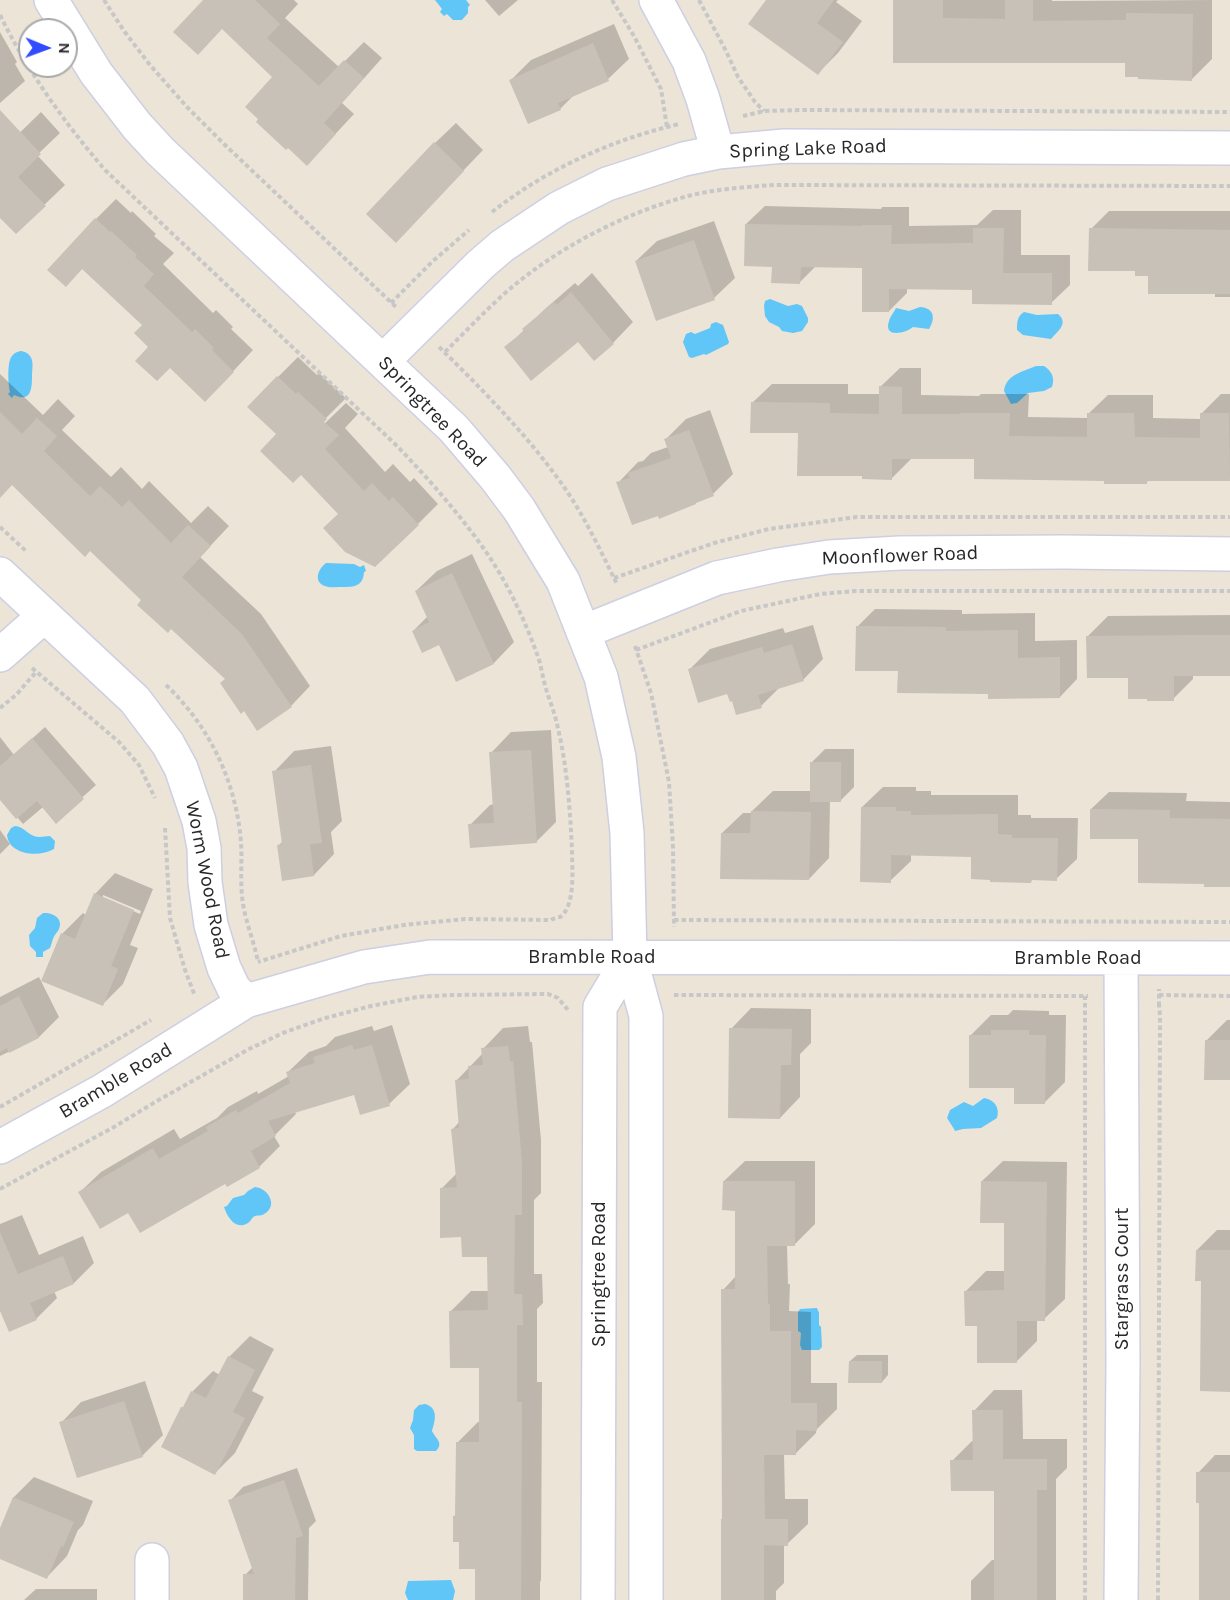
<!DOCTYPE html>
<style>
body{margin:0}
#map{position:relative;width:1230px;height:1600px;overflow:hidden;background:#ece4d7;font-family:Karla,sans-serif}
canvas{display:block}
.north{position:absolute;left:18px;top:18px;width:60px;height:60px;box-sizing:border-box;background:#fff;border:2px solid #a9a9a9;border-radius:50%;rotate:91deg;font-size:16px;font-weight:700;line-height:24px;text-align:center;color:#282828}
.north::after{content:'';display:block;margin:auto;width:21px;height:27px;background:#314bff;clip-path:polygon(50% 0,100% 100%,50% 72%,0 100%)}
</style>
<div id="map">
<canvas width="1230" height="1600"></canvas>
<div class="north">N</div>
</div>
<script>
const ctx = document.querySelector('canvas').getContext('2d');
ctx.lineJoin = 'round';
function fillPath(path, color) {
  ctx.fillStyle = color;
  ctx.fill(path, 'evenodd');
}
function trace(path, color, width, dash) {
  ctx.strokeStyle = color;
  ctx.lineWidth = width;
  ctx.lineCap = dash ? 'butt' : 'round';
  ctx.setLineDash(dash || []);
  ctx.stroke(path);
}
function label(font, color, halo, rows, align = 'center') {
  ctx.font = font + ' Karla,sans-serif';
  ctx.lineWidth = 4.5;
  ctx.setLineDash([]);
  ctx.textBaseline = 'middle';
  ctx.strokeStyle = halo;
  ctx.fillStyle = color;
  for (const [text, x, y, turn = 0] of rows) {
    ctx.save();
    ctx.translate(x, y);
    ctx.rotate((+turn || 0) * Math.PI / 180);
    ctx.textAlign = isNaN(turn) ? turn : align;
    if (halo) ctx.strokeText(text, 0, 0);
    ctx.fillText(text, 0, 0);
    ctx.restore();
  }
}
const water = new Path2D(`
 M 435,0 L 466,0 L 470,5 L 468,7 L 468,13 L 462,20 L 453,20 L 447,14 L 444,16 L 440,12 L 442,9 Z
 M 770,299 L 788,306 L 797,304 L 802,306 L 808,318 L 808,322 L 802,331 L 793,333 L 782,331 L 779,327 L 769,322 L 765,316 L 764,306 L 765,301 Z
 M 920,307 C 934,308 936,318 929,329 L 913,327 C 906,333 883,339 889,321 C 890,317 894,312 896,308 L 909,311 Z
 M 1024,312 L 1037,315 L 1058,314 C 1069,323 1058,331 1051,339 L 1023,335 L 1017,330 C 1017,323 1017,316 1024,312 Z
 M 716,322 L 723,325 L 729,342 L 728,344 L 706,355 L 704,354 L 692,358 L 689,357 L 683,342 L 686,334 L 691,332 L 695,334 L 710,328 L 711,324 Z
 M 21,351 C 25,352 27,352 30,356 C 34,361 32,369 32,376 C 32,389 31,403 14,395 L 12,398 L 8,394 L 10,392 C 8,384 7,361 12,356 C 15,352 17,352 21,351 Z
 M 1036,366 L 1044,366 C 1052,371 1055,378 1052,387 L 1044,391 L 1028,393 L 1017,403 L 1011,404 L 1004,391 C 1006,374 1023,372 1036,366 Z
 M 326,563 L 354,564 L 360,567 L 364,565 L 366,571 L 364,572 C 363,588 352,587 339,587 C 335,587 329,588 325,586 C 313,582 318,569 326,563 Z
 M 15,826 C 24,827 26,833 34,836 C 40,838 44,836 50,836 L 55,841 L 54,849 C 39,858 9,855 7,835 L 11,828 Z
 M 43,913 C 53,912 65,919 58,931 C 57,932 56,933 55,935 C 52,939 52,944 50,948 L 43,952 L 43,957 L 36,957 L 36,952 L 30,946 L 29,935 L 35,928 L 37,918 Z
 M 984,1098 C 995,1100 1000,1108 997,1118 L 981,1128 L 963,1129 L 955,1131 L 954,1129 L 947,1118 L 950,1110 L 964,1102 L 973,1106 Z
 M 255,1187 C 268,1188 279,1206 264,1214 C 262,1216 258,1215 255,1216 C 251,1218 252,1220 248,1223 C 235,1231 227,1216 224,1207 L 227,1206 L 233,1198 L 244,1195 L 248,1191 Z
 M 817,1308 L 819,1313 L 819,1325 L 821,1327 L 822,1347 L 819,1350 L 802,1350 L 800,1345 L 801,1333 L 798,1331 L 798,1312 L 800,1309 Z
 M 425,1404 C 439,1408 435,1421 432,1431 C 436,1439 444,1443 436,1451 L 417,1451 L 414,1449 L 414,1435 L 410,1428 L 413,1420 L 414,1410 L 419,1405 Z
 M 451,1580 L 455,1591 L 453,1600 L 408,1600 L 405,1593 L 408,1581 Z`);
const shadow = new Path2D(`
 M 206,0 L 294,0 L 298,4 L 285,18 L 339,67 L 364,42 L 382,58 L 342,103 L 354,114 L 326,144 L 274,77 Z
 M 485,0 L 518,0 L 499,16 Z
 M 768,0 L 838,0 L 836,2 L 862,21 L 838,53 L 818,73 Z
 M 894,0 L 1052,0 L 1052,1 L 1212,0 L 1212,59 L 1192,79 L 1127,61 L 895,62 Z
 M 614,24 L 629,59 L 608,79 L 576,93 L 560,109 L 511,80 L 531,60 Z
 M 0,32 L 17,62 L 15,64 L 25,81 L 0,103 Z
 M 41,112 L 60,133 L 37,155 L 65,185 L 16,232 L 0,216 L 0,152 Z
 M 456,123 L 483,150 L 416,220 L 435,143 Z
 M 116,199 L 131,213 L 132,211 L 156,234 L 154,236 L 174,253 L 163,264 L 213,313 L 216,310 L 233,327 L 231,329 L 253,350 L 225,380 L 150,347 L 144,325 L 83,268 L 66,285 L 96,219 Z
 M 765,206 L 881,209 L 882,207 L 909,207 L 909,226 L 977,225 L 993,210 L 1021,210 L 1021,255 L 1070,255 L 1070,285 L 1051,303 L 974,289 L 907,288 L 907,293 L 889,311 L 863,267 L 816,266 L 800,282 L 773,265 L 746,224 Z
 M 1109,211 L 1230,211 L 1230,297 L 1215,297 L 1215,293 L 1136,270 L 1091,229 Z
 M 714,221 L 735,278 L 714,298 L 636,261 L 657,241 Z
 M 592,273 L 633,322 L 613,343 L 594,359 L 578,340 L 506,348 L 545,309 L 575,283 L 578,286 Z
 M 298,357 L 317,375 L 319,373 L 346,398 L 318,426 L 320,428 L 346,403 L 358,414 L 345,428 L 385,472 L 393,464 L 410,482 L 414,478 L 438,504 L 418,524 L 340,514 L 278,434 L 278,377 Z
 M 900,368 L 921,368 L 921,395 L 979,396 L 981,394 L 1029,394 L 1028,417 L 1088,418 L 1088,414 L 1108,395 L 1153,395 L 1153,418 L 1201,419 L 1201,414 L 1221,394 L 1230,394 L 1230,479 L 1149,480 L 1146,483 L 1106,480 L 976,458 L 911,459 L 892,478 L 864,475 L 799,432 L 752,403 L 772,384 L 848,384 L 848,394 L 880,394 L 880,387 Z
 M 0,374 L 43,415 L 58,399 L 75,416 L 62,430 L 111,477 L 121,467 L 142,489 L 149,481 L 191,523 L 208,506 L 229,526 L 200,557 L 261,614 L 310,686 L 291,706 L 226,678 L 90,549 L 0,472 Z
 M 710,410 L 733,474 L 713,494 L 618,483 L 638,462 L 643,461 L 651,453 L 668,447 L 666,439 L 686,419 Z
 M 472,554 L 514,642 L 494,663 L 457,680 L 440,643 L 413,631 L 428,616 L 416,591 L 437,571 Z
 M 875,609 L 962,610 L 962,614 L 1035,613 L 1035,641 L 1077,640 L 1077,679 L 1060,697 L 899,670 L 857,627 Z
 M 1230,615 L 1230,675 L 1193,674 L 1193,679 L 1173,699 L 1129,676 L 1088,636 L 1108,616 Z
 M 813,625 L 823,659 L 803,680 L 781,686 L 761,706 L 733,699 L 728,692 L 690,669 L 710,649 L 783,628 L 785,633 Z
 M 45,727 L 96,785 L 56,821 L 43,807 L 23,824 L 0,797 L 0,737 L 14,755 Z
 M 551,730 L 556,822 L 536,842 L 470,825 L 490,805 L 494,804 L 491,753 L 511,732 Z
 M 331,746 L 342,821 L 331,832 L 334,854 L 314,875 L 279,845 L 283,841 L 274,772 L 294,751 Z
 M 825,749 L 854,749 L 854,787 L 840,801 L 830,801 L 829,858 L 809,879 L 722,833 L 743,813 L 752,813 L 752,811 L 773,791 L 812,791 L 812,762 Z
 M 883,787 L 916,787 L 916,791 L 931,791 L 931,795 L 1018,795 L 1018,815 L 1031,815 L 1031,818 L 1078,818 L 1077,859 L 1056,879 L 1033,879 L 1031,881 L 972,855 L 911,854 L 911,861 L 890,881 L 862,807 Z
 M 1109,792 L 1187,793 L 1186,801 L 1230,802 L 1230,886 L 1206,882 L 1140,838 L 1091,809 Z
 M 0,830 L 10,844 L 0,854 Z
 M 115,873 L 153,889 L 130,945 L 138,948 L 123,984 L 103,1004 L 62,934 L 83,913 L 86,915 L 95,894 ZM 103,895 L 141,911 L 140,914 L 103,898 Z
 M 39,977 L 59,1017 L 39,1037 L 0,1056 L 0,997 Z
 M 751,1008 L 811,1009 L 811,1043 L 800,1054 L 800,1097 L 780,1118 L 731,1029 Z
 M 1013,1010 L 1049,1011 L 1049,1015 L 1066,1015 L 1065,1082 L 1045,1102 L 1016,1087 L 970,1036 L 991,1015 L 1008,1015 Z
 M 1227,1020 L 1230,1020 L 1230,1079 L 1206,1041 Z
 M 392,1025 L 410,1084 L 389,1104 L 355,1093 L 294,1111 L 296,1114 L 274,1136 L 280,1146 L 259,1167 L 226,1182 L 129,1211 L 80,1192 L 101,1172 L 174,1129 L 180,1139 L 217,1118 L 228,1107 L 257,1091 L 258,1094 L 289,1076 L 288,1072 L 309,1052 L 326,1046 L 335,1037 L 372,1026 L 374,1031 Z
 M 528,1026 L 530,1042 L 532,1042 L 541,1140 L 541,1193 L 534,1200 L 534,1274 L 542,1274 L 543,1303 L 537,1309 L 537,1382 L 542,1382 L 541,1580 L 540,1582 L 540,1600 L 477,1600 L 476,1567 L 460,1541 L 454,1516 L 457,1514 L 457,1443 L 478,1422 L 481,1422 L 480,1366 L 451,1311 L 471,1291 L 489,1291 L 488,1255 L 463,1236 L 442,1188 L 457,1173 L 453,1129 L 460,1121 L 457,1080 L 483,1053 L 483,1049 L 503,1028 Z
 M 745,1161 L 815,1161 L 815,1224 L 795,1244 L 787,1244 L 788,1284 L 790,1284 L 789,1311 L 811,1312 L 811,1383 L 837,1383 L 837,1409 L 816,1430 L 816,1433 L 795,1454 L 784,1454 L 785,1499 L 808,1499 L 808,1524 L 787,1544 L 784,1544 L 784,1583 L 776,1591 L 776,1600 L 722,1600 L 723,1290 L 736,1276 L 736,1209 L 724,1181 Z
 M 1003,1161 L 1067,1162 L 1065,1299 L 1044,1319 L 1037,1319 L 1037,1341 L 1017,1361 L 979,1324 L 966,1291 L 986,1271 L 1006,1271 L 1006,1222 L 982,1181 Z
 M 22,1215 L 39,1255 L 83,1236 L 94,1263 L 74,1283 L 54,1291 L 57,1298 L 36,1319 L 0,1307 L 0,1224 Z
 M 1217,1230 L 1230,1230 L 1230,1390 L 1202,1279 L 1197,1250 Z
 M 250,1336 L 274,1349 L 252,1391 L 264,1397 L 235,1453 L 215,1473 L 186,1404 L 193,1391 L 213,1371 L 220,1375 L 229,1357 Z
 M 857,1355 L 888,1355 L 888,1375 L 882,1382 L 850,1361 Z
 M 145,1381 L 163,1435 L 142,1456 L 61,1423 L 81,1402 Z
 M 994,1390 L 1022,1390 L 1023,1439 L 1067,1439 L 1067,1468 L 1056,1479 L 1056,1600 L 971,1600 L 971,1581 L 992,1560 L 996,1560 L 995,1489 L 952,1461 L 972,1441 L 974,1441 L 974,1411 Z
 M 1215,1455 L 1230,1455 L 1230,1600 L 1200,1600 L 1200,1501 L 1198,1473 Z
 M 297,1468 L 316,1521 L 309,1528 L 308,1600 L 245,1600 L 245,1575 L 253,1567 L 230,1501 L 243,1487 Z
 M 34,1477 L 93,1501 L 83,1525 L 78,1530 L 67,1556 L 47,1577 L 0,1557 L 0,1532 L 14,1497 Z
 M 36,1589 L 97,1589 L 97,1600 L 24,1600 Z`);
const building = new Path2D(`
 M 203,0 L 255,0 L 280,24 L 267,38 L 319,86 L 344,60 L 364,78 L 324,123 L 336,134 L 307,166 L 288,148 L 286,150 L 256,122 L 258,119 L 245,107 L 272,77 L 222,29 L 198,55 L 173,32 Z
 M 766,0 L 834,0 L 817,23 L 843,42 L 818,75 L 748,24 Z
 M 893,0 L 943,0 L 943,18 L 1005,19 L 1005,0 L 1033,0 L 1033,21 L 1126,20 L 1126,13 L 1193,14 L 1192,81 L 1138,79 L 1138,77 L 1125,77 L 1125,63 L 893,63 Z
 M 593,43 L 609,81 L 558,103 L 561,110 L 528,124 L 509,80 Z
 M 0,110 L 41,154 L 18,177 L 46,206 L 16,234 L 0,218 Z
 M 434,142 L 464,171 L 396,243 L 366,214 Z
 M 95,218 L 110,232 L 111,231 L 137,255 L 135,257 L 154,274 L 144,286 L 192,332 L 195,329 L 214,348 L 212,350 L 234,372 L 205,402 L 170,368 L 157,381 L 135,361 L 148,347 L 134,333 L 142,325 L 82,269 L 66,287 L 47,270 Z
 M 745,224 L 862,226 L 862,225 L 892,225 L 891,244 L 973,243 L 973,228 L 1004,228 L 1003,273 L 1052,273 L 1052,305 L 972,304 L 972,290 L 889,289 L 889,312 L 862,312 L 862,268 L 801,267 L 800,284 L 771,283 L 772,267 L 744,266 Z
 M 1089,228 L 1230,230 L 1230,294 L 1148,294 L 1148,276 L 1135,276 L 1135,271 L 1088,271 Z
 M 694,240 L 715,300 L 656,321 L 635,261 Z
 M 571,292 L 614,344 L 594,361 L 578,342 L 531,381 L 504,347 L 524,331 L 522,329 L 554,302 L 557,305 Z
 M 277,376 L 296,394 L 298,392 L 327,419 L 324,422 L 339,435 L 325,449 L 364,491 L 372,483 L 389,501 L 393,497 L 419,525 L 375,567 L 345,552 L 323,528 L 338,514 L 301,475 L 293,483 L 260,451 L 276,434 L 247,407 Z
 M 879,386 L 902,387 L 902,414 L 960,414 L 960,413 L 1010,413 L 1009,436 L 1087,437 L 1087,413 L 1134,413 L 1135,437 L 1200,438 L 1200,413 L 1229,413 L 1230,481 L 1147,481 L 1147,484 L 1104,484 L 1104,481 L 974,479 L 974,459 L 892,459 L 892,480 L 862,479 L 862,476 L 797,476 L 798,433 L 750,433 L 751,402 L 830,403 L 830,413 L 879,414 Z
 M 0,412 L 22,434 L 37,418 L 57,436 L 44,451 L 90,496 L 100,486 L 122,507 L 129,500 L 171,543 L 188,525 L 211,546 L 182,577 L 242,634 L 292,707 L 257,731 L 244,711 L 241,714 L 220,683 L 225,679 L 171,629 L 168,633 L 137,605 L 141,600 L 90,551 L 85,557 L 12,485 L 0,498 Z
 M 689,430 L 714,496 L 696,503 L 696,504 L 659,519 L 658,516 L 632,525 L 616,482 L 630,478 L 628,473 L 671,458 L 664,439 Z
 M 452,573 L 494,664 L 456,682 L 439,645 L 422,653 L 412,631 L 429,622 L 415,591 Z
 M 856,626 L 946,627 L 946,631 L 1018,630 L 1018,658 L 1060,657 L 1060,698 L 988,699 L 988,694 L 897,693 L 898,671 L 855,671 Z
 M 1201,635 L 1230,635 L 1230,676 L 1174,676 L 1174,701 L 1147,701 L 1147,699 L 1128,699 L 1128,678 L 1087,678 L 1086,636 Z
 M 792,644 L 804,681 L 758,695 L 762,708 L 736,715 L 732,701 L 730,702 L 727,694 L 698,703 L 688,669 L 762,647 L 764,653 Z
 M 32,738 L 84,799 L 56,824 L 37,801 L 16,819 L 0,800 L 0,766 Z
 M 531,750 L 537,843 L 470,848 L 468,824 L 494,823 L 489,752 Z
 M 810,762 L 841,762 L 841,802 L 810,802 Z
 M 311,765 L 322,843 L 310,844 L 314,876 L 282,881 L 277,845 L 282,844 L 272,771 Z
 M 861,807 L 896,807 L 896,811 L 911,811 L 911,815 L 998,814 L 998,834 L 1012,835 L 1012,838 L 1058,838 L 1057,881 L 1032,880 L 1031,883 L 990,882 L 990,880 L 971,879 L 971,857 L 891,855 L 891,883 L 860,882 Z
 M 1090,809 L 1170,810 L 1170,818 L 1230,819 L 1230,887 L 1204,887 L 1204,884 L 1138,883 L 1138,839 L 1090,839 Z
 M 751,811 L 811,812 L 809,880 L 720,879 L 721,833 L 750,833 Z
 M 94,893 L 134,910 L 111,966 L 118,969 L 103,1006 L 41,981 L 61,933 L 75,939 Z
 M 19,996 L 39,1038 L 9,1053 L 7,1048 L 0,1052 L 0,1006 Z
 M 729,1028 L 792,1029 L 791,1065 L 781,1065 L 780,1119 L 728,1118 Z
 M 991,1030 L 1029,1030 L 1029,1035 L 1046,1035 L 1045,1104 L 1014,1104 L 1014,1088 L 969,1088 L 969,1035 L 991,1035 Z
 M 1205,1040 L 1230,1040 L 1230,1080 L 1204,1080 Z
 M 352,1045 L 354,1050 L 372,1045 L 390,1106 L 360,1115 L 354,1095 L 268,1121 L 276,1136 L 251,1151 L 260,1168 L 227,1187 L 225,1184 L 140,1233 L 128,1213 L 100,1229 L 78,1192 L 153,1148 L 159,1159 L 208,1131 L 206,1127 L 236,1110 L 238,1113 L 290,1083 L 286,1072 L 315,1063 L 313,1057 Z
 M 508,1046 L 510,1061 L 513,1061 L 522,1162 L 522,1215 L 515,1215 L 514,1294 L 522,1294 L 523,1325 L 517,1325 L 517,1402 L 522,1402 L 521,1600 L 475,1600 L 475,1569 L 459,1569 L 459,1542 L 453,1542 L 453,1516 L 455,1516 L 456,1442 L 479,1442 L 479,1368 L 450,1368 L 449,1311 L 488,1310 L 487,1257 L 462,1257 L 461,1237 L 440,1238 L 440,1188 L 457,1187 L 451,1129 L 459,1128 L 455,1080 L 469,1079 L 468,1066 L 483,1065 L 481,1048 Z
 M 723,1181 L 795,1181 L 795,1246 L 767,1246 L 768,1304 L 770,1304 L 770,1331 L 791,1331 L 791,1403 L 817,1403 L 817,1431 L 796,1430 L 796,1455 L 764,1455 L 765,1519 L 788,1519 L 788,1546 L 764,1545 L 764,1600 L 721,1600 L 721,1519 L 722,1519 L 721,1289 L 735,1289 L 735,1211 L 722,1210 Z
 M 981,1181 L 1047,1182 L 1045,1321 L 1017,1321 L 1017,1363 L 977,1363 L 977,1326 L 965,1326 L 964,1291 L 1004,1290 L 1004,1223 L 980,1223 Z
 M 0,1232 L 18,1274 L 63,1256 L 74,1284 L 30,1303 L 37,1320 L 9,1332 L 0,1311 Z
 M 1196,1250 L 1230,1250 L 1230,1392 L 1200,1391 L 1201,1281 L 1195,1281 Z
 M 228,1356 L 255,1370 L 233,1412 L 245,1418 L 215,1475 L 161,1447 L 181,1407 L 183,1407 L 191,1391 L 206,1398 Z
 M 849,1361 L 882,1361 L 882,1383 L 848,1383 Z
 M 124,1401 L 143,1457 L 77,1478 L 59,1422 Z
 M 972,1410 L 1003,1410 L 1003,1459 L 1047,1459 L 1047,1490 L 1037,1490 L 1037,1600 L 994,1600 L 994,1491 L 951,1491 L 950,1460 L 973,1460 Z
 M 1196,1472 L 1230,1472 L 1230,1600 L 1199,1600 L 1199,1503 L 1196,1503 Z
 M 284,1480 L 303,1536 L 296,1538 L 295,1600 L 243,1600 L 243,1574 L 254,1574 L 228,1500 Z
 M 13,1497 L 74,1522 L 63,1547 L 61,1546 L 47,1579 L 0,1559 L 0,1528 Z`);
const path = new Path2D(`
 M 104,0 L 124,31 L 150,65 L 187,107 L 224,144 L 396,307
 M 612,0 L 634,36 L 661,89 L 667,127
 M 699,0 L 726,51 L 738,77 L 755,102 L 764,111
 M 0,15 C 28,72 64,122 105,170 L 395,444 C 427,477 457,511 484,549 C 506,580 524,618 537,654 C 541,664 542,675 545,685 C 548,697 553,708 556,720 C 567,763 570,807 572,851 C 572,868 576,906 560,917 C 559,917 552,919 551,920 L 465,919 L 404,925 L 341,936 L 258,962
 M 743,116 L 764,111 L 804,110 L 1230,112
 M 492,212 C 547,169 611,140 679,124
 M 391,303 L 433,261 L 469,230
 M 439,347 C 484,391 528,436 564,487 C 585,517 601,552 617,584
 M 445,352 C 464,333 483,313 504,294 C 555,249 622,214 688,196 C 716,189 746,187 774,185 L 1230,186
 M 0,527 L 26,551
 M 614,578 L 714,543 L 769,529 L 857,517 L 1230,517
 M 635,646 L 651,693 L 669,782 L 673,847 L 674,927
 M 636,650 L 741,611 L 820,594 L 855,591 L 1230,591
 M 32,668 L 119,742 L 139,765 L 155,798
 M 166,685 C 207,724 233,775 240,832 C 243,853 240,875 242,896 C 244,919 254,940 258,962
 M 0,708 L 16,695 L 37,671
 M 165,828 L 170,918 L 185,970 L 195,996
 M 674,920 L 1230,922
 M 674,995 L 1088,996
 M 1159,995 L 1230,996
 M 1157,1004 L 1159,1004 L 1159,989
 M 0,1107 L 151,1020
 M 0,1189 L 114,1127 L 157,1101 L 249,1049 L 283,1033 L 322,1019 L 371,1006 L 417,997 L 452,995 L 548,994 L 558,998 L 568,1010
 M 1085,1600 L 1085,996
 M 1158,1600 L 1160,1016 L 1159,1004`);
const minor = new Path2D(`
 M 51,0 L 96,73 L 137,126 L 160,151 L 454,429 L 495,477 L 519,509 L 563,581 L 601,677 L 619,757 L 627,833 L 630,957 L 646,1016 L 646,1600
 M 656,0 L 689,61 L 703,99 L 718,152
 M 383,361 L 480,265 L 502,246 L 559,208 L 607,184 L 684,159 L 718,152 L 784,146 L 1230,148
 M 0,574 L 135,700 L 168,744 L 181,768 L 199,821 L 204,848 L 205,882 L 211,925 L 224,968 L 234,989 L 246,1001
 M 583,632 L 717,578 L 778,565 L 829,557 L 900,553 L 1064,552 L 1230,554
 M 0,655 L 44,616
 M 1121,958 L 1123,1362 L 1121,1600
 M 0,1147 L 102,1091 L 246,1001 L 364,967 L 430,957 L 1230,958
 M 152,1560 L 152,1600
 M 598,1600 L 600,1007 L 630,957`);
const streetNames = [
 ["Spring Lake Road",808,149,-2],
 ["Springtree Road",432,412,46],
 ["Moonflower Road",900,556,-2],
 ["Worm Wood Road",207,880,79],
 ["Bramble Road",592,957],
 ["Bramble Road",1078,958],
 ["Bramble Road",116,1081,-31],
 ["Springtree Road",599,1274,-90],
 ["Stargrass Court",1122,1279,-90]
];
fillPath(water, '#60c6f8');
fillPath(shadow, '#0003');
fillPath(building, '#c7c1b7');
trace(minor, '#cdcfe2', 36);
trace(path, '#c7c7c7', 4, [4.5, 3]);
trace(minor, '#fff', 33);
label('20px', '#282828', '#fff', streetNames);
</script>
